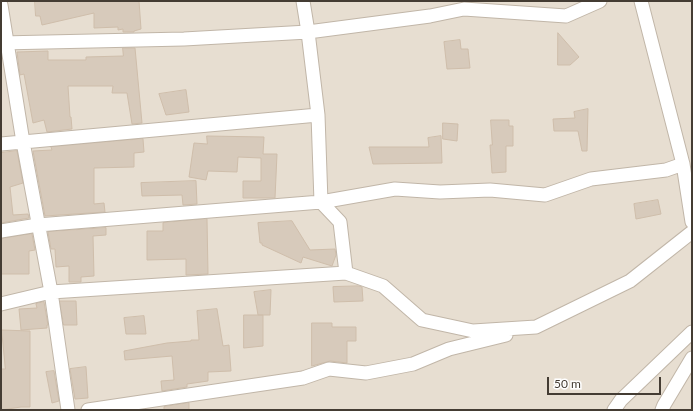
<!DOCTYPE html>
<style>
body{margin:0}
#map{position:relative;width:693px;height:411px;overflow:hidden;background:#f2ece3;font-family:Lato,sans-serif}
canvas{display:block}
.frame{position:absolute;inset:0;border:2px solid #443c33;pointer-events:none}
.scale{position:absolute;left:547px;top:377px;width:114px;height:18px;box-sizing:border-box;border:2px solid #443c33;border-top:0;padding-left:5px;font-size:12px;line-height:14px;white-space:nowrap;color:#443c33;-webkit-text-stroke:3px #fff;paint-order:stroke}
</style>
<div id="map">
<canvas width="693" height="411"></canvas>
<div class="frame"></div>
<div class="scale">50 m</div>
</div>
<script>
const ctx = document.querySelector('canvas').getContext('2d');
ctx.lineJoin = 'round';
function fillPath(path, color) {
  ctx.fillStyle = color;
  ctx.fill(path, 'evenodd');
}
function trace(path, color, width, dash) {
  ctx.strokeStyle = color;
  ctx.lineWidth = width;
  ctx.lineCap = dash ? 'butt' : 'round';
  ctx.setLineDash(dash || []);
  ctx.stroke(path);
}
const residential = new Path2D(`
 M 1,1 L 692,1 L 692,410 L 1,410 Z`);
const building = new Path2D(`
 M 35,1 L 139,1 L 141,29 L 134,31 L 134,32 L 123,32 L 123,29 L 118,30 L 118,27 L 94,28 L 94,13 L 42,25 L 40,16 L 36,16 Z
 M 558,33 L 579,57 L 570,65 L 558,65 Z
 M 460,40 L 461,49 L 468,49 L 470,68 L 447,69 L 444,42 Z
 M 123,48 L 135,48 L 142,123 L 132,124 L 127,93 L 112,93 L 113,86 L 68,86 L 70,117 L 71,117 L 72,129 L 47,132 L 44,120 L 33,123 L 24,74 L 20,75 L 17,52 L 48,51 L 48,60 L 86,60 L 86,57 L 123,56 Z
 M 186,90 L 189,112 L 166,115 L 159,94 Z
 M 588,109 L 587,151 L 582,151 L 578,131 L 554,131 L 553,119 L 575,118 L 574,112 Z
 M 491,120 L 509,120 L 509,126 L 513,126 L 513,146 L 506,146 L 506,172 L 492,173 L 490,145 L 492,145 Z
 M 443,123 L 458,124 L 457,141 L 443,139 Z
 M 207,136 L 264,137 L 263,154 L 277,154 L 275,198 L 243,198 L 243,181 L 261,181 L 261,158 L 238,157 L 237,172 L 208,171 L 206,180 L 189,177 L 194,143 L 207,144 Z
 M 441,136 L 442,163 L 373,164 L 369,147 L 429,147 L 428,138 Z
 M 143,139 L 144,152 L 134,153 L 134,167 L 94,168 L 94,204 L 104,203 L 105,212 L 45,216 L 33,151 L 52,150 L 51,147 Z
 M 17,151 L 23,183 L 10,187 L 13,215 L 28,214 L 29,218 L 1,223 L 1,153 Z
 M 196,181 L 197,204 L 183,205 L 182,195 L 142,196 L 141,183 Z
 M 658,200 L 661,214 L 636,219 L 634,204 Z
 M 207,219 L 208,274 L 186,275 L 186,259 L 147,260 L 147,231 L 163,231 L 163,223 Z
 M 292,221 L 310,250 L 335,249 L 336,255 L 332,266 L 303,257 L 301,263 L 262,245 L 262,243 L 260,243 L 258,223 Z
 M 106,228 L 106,235 L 93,236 L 94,276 L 81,277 L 81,282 L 69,282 L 69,266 L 56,267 L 55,249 L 51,249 L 48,232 Z
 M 32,234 L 35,250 L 29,251 L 29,274 L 1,274 L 1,239 Z
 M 359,286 L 362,287 L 363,301 L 334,302 L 333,287 Z
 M 271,290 L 270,315 L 258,315 L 254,292 Z
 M 60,301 L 76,301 L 77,325 L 64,325 Z
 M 44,302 L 48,325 L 47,325 L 47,328 L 21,330 L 19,309 L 37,308 L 36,304 Z
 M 217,309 L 223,346 L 229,345 L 231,371 L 208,372 L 208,381 L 187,384 L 187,387 L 162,391 L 161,381 L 174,380 L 172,356 L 125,360 L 124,351 L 167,343 L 191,341 L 191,340 L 199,340 L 197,311 Z
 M 244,315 L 263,315 L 263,346 L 244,348 Z
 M 144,316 L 146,334 L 126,334 L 124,318 Z
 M 312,323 L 332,323 L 332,327 L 356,327 L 356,341 L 347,341 L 347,363 L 330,361 L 312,366 Z
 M 2,330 L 30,331 L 30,407 L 21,407 L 1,410 L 1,369 L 5,369 Z
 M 86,367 L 88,398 L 75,399 L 70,369 Z
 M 54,371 L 59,401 L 52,403 L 46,372 Z
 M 189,403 L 189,410 L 164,410 L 164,407 Z`);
const minor = new Path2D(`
 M 303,1 L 308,32 L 318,115 L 321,202 L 340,222 L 346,273
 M 641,1 L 683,164 L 692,222
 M 1,5 L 23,142 L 51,292 L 68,410
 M 1,43 L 184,39 L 308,32 L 430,16 L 464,9 L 566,16 L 600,1
 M 1,144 L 318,115
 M 1,231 L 38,225 L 321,202 L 395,189 L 440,192 L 490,190 L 545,195 L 591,179 L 666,170 L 683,164
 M 1,304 L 51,292 L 346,273 L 383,286 L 422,320 L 473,331 L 536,327 L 630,281 L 692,232
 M 88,410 L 303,378 L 329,369 L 366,373 L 413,364 L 449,349 L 506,335
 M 614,410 L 621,400 L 692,332
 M 662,410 L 664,405 L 692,358`);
fillPath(residential, '#e7ded1');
fillPath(building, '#d7cabb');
trace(building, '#cfbeab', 1);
trace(minor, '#c1b6a8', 15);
trace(minor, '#fff', 13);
</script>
